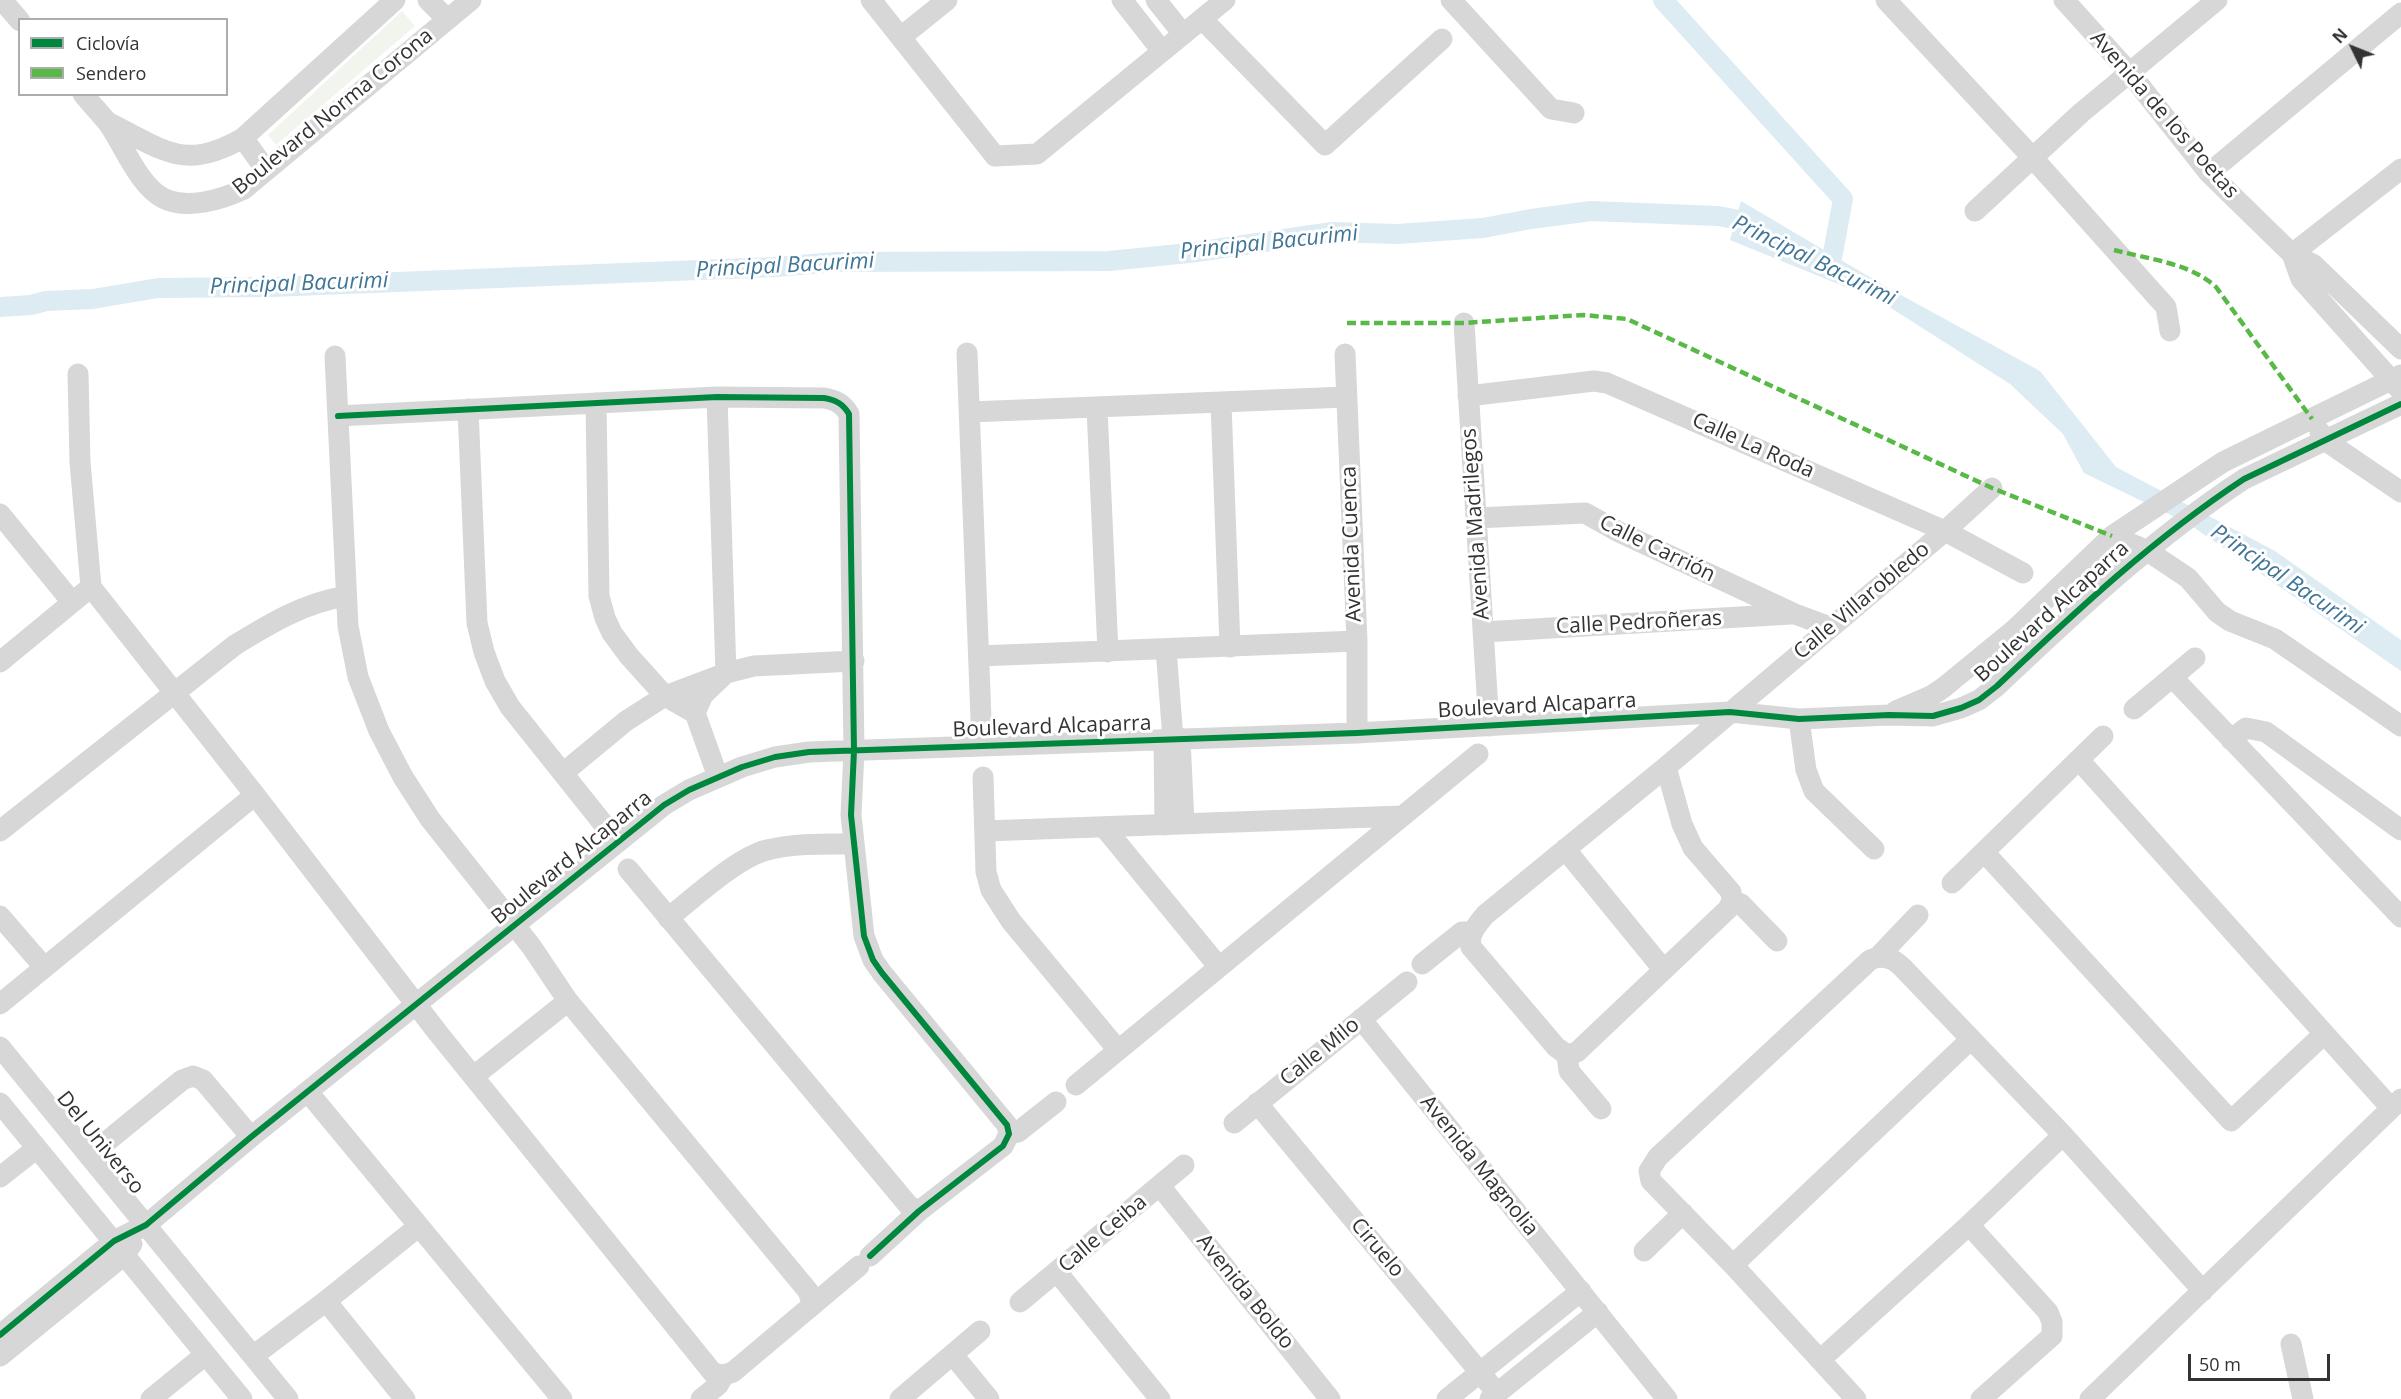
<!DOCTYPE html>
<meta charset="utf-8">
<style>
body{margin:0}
#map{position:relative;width:2401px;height:1399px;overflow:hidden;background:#fff;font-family:"Open Sans",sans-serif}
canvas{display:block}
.legend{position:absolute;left:18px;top:18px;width:210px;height:78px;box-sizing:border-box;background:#fff;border:2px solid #adadad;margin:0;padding:8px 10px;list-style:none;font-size:18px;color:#333}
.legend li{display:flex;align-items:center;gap:12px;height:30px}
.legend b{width:30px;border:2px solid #adadad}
.north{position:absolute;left:2323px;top:18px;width:60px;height:60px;-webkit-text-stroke:4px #fff;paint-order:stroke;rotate:313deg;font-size:16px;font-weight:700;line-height:24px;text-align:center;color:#333}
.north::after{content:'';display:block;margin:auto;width:21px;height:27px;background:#333;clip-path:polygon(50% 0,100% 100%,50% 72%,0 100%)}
.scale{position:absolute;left:2188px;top:1354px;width:142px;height:27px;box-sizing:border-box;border:3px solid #333;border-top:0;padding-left:8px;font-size:18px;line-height:21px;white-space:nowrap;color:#333;-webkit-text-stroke:4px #fff;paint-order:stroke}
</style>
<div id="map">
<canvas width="2401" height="1399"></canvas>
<ul class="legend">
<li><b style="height:8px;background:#00873e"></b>Ciclovía</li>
<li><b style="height:8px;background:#58b947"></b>Sendero</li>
</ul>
<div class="north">N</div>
<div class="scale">50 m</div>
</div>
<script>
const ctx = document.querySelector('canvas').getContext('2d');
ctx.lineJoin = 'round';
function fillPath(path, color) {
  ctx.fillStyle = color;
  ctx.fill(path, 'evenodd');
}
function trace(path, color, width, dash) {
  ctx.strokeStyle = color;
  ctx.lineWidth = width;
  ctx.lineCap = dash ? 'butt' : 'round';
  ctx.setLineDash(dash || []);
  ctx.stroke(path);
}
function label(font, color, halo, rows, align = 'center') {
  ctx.font = font + ' "Open Sans",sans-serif';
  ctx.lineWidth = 6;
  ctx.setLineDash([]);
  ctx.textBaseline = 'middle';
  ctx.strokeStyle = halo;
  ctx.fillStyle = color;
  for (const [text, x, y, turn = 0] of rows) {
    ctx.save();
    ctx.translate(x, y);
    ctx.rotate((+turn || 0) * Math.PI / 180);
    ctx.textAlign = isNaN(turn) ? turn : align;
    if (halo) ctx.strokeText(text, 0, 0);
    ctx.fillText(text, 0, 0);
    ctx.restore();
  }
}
const green = new Path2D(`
 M 402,11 L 415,26 L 276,145 L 268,135 Z`);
const water = new Path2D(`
 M 1741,201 L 1890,289 L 2040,371 L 2116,467 L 2275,551 L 2401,640 L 2401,671 L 2189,524 L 2084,473 L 2063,434 L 2010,384 L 1880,301 L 1730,240 Z`);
const canal = new Path2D(`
 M 1663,0 L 1843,199 L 1830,269
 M 0,307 L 31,305 L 46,301 L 93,299 L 158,288 L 271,287 L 775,267 L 836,262 L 1109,261 L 1189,253 L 1332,232 L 1397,234 L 1483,228 L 1531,219 L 1591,211 L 1718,216 L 1734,219 L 1756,234`);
const minor = new Path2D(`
 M 2,0 L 20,21
 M 428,0 L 447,19
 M 871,0 L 995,156 L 1037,154 L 1225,0
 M 1122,0 L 1162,51
 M 1156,0 L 1183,34
 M 1451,0 L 1551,109 L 1574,113
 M 1886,0 L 2031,156 L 2166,307 L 2170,331
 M 2064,0 L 2129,72 L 2209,173 L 2292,254 L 2314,265 L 2401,349
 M 1202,19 L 1325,145 L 1442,39
 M 901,37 L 947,0
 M 83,94 C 91,104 100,113 108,123 C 123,144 139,186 163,198 C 186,210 221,200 244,189 L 471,0
 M 109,123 C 164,150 184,172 243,138 L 395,0
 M 243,138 L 266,170
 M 2209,173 L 2401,13
 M 1975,211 L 2081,113 L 2217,0
 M 2292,254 L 2301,279 L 2401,391
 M 2292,254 L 2401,169
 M 1464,323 L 1489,726
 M 967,353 L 982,745
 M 1345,354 L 1357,641 L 1357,733
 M 335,356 L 348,626 L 358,677 L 379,731 L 403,777 L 430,819 L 531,946 L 568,1001 L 808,1291 L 812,1303
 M 78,374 L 80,462 L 91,587 L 255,795 L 438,1033 L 713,1373 L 724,1375 L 733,1372 L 859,1266
 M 1468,396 L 1594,381 L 1607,383 L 1945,531 L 2023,573
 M 596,403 L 599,596 L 605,618 L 612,633 L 629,656 L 665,696 L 695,713 L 718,777
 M 1221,403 L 1230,647
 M 1097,408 L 1108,652
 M 468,409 L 477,623 L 484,652 L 495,681 L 510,707 L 617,841
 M 970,412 L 1346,397
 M 338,416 L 717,397 L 824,398 C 836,400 843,404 849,414 L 854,751 L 851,815 L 864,936 L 873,960 L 882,973 L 1007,1125 L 1009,1134 L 1003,1146 L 919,1211 L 870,1256
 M 2320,432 L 2326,441 L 2401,492
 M 0,514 L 72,602
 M 1476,518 L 1585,513 L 1619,532 L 1795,614 L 1830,627
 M 2112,536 L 2146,550 L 2188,578 L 2217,612 L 2230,621 L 2275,639 L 2401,726
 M 1483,632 L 1791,614
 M 1166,649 L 1173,739
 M 979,656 L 1357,641
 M 0,662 L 91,587
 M 2172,677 L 2401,917
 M 2134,709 L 2195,658
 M 1896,711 L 1931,696 L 1943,688 L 2015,629 L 2112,536 L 2223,462 L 2401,375
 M 695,713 L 703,695 L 726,673 L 717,397
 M 1799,719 L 1806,770 L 1814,791 L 1874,849
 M 1180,738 L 1184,824
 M 1164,739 L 1165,825
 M 2231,740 L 2246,728 L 2266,732 L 2401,830
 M 2079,760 L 2391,1108
 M 1666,767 L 1682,824 L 1693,848 L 1731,892 L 1732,901 L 1728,909 L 1577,1052 L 1567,1055 L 1556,1047 L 1471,947 C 1468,934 1477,925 1485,915 L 1666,767 L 1945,531 L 1992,488
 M 563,773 L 626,721 L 665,696 L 726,673 L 754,666 L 854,661
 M 983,777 L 986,872 L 991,890 L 1011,921 L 1118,1050
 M 1104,827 L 1219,967
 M 0,831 L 235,645 C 271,623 304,603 346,596
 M 985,831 L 1402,816
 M 1565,849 L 1663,969
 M 1984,852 L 2231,1121 L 2324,1034
 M 628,869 L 909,1206 L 919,1211
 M 1952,883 L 2103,736
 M 1732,901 L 1741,904 L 1777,941
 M 0,916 L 44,967
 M 668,918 C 694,898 736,858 767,850 C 796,843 825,844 854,844
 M 1878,957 C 1889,957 1895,960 1903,968 L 2063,1135 L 2203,1291
 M 1422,964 L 1462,932 L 1472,932
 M 0,1004 L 255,795
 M 1361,1019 L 1667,1399
 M 0,1047 L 288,1399
 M 1567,1055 L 1569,1071 L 1601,1109
 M 474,1076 L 568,1001
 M 1076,1085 L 1478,754
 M 308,1092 L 562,1399
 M 0,1103 L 242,1399
 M 1257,1103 L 1497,1393
 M 1234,1123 L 1407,982
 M 1009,1134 L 1018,1132 L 1056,1102
 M 89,1156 L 182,1080 L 193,1076 L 203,1080 L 251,1137
 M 0,1177 L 37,1148
 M 1160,1186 L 1330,1399
 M 1969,1225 L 2048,1312 L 2052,1322 L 2052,1336 L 1981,1399
 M 1644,1251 L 1683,1213
 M 1733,1265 L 1970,1040
 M 1057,1272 L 1160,1399
 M 326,1301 L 405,1399
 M 1020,1302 L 1184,1165
 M 0,1335 L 114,1241 L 146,1225 L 251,1137 L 664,805 L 689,790 L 742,767 L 775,757 L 809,752 L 1357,733 L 1730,712 L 1799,719 L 1889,715 L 1933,716 L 1961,708 L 1979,700 L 1997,686 C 2075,612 2154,538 2244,479 L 2401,404
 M 2291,1344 L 2303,1399
 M 953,1355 L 989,1399
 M 0,1356 L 124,1255 L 132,1244
 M 253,1356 L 326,1301 L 419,1226
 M 1820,1360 L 1969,1225 L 2063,1135
 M 151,1399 L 205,1355
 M 701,1399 L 718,1385 L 724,1375
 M 900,1399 L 980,1331
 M 1447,1399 L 1581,1291
 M 1490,1399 L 1598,1312
 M 1856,1399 L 1733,1265 L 1651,1181 L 1649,1171 L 1658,1157 L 1870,960 L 1878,957 L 1918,915
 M 2090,1399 L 2401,1099`);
const quiet = new Path2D(`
 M 2114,250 C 2148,259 2190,263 2216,287 L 2312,419
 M 1347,323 L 1464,323 L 1583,315 L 1627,319 L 1992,488 L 2112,536`);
const cycleway = new Path2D(`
 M 338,416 L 717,397 L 824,398 C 836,400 843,404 849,414 L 854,751 L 851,815 L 864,936 L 873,960 L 882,973 L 1007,1125 L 1009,1134 L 1003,1146 L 919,1211 L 870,1256
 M 0,1335 L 114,1241 L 146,1225 L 251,1137 L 664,805 L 689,790 L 742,767 L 775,757 L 809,752 L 1357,733 L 1730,712 L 1799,719 L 1889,715 L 1933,716 L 1961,708 L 1979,700 L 1997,686 C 2075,612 2154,538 2244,479 L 2401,404`);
const streetNames = [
 ["Boulevard Norma Corona",333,112,-39],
 ["Avenida de los Poetas",2164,115,49],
 ["Calle La Roda",1753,446,24],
 ["Avenida Madrilegos",1476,524,-94],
 ["Avenida Cuenca",1352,544,-92],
 ["Calle Carrión",1657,549,26],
 ["Calle Villarobledo",1862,601,-40],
 ["Boulevard Alcaparra",2052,612,-42],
 ["Calle Pedroñeras",1639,623,-3],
 ["Boulevard Alcaparra",1537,706,-3],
 ["Boulevard Alcaparra",1052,727,-2],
 ["Boulevard Alcaparra",572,858,-39],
 ["Calle Milo",1320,1052,-39],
 ["Del Universo",100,1143,51],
 ["Avenida Magnolia",1479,1166,51],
 ["Calle Ceiba",1103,1234,-40],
 ["Ciruelo",1377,1248,50],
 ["Avenida Boldo",1245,1292,51]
];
const waterNames = [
 ["Principal Bacurimi",1269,243,-6],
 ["Principal Bacurimi",1814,261,26],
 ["Principal Bacurimi",785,266,-3],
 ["Principal Bacurimi",299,284,-2],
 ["Principal Bacurimi",2287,580,34]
];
fillPath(green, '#f1f5ed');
fillPath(water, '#ddebf3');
trace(canal, '#ddebf3', 20);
trace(minor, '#d7d7d7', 21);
trace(quiet, '#58b947', 4.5, [9, 4.5]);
trace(cycleway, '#00873e', 6);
label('21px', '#333', '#fff', streetNames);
label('italic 22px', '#3f7597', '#fff', waterNames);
</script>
